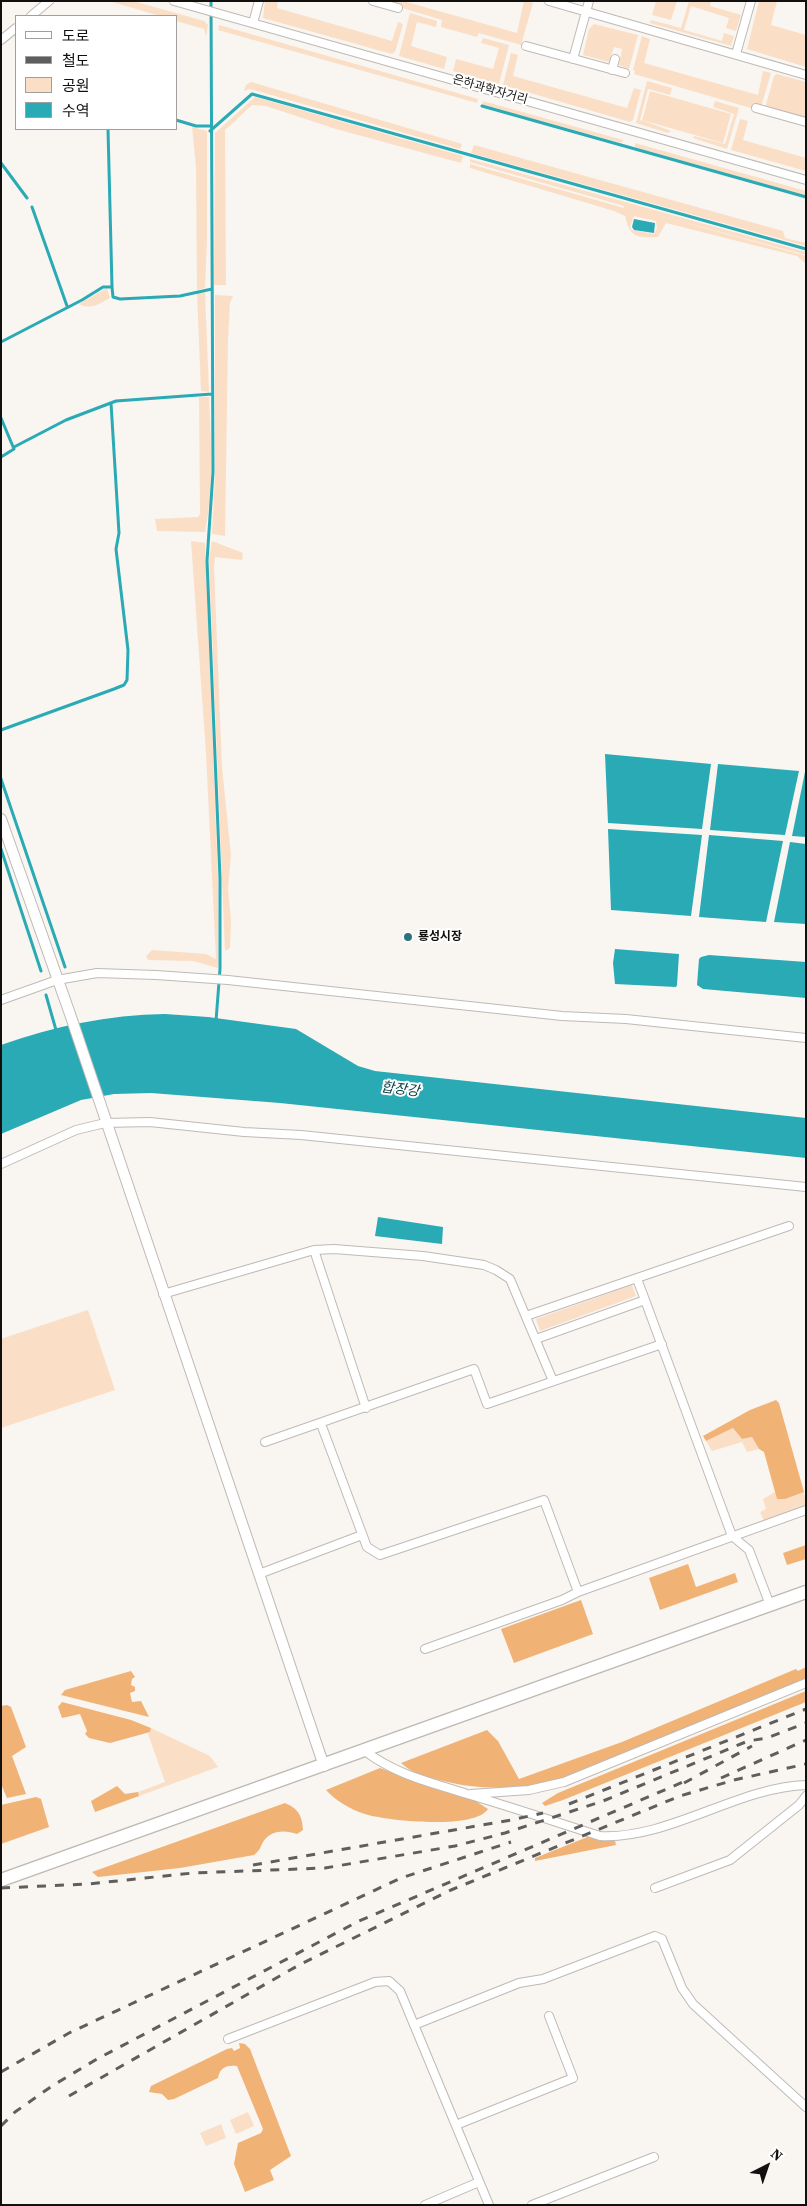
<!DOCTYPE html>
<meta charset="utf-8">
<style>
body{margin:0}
#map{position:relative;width:807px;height:2206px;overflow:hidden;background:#f9f5f1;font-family:"Source Serif 4","Noto Sans KR",serif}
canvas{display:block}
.frame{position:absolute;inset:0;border:2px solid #11100e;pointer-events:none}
.legend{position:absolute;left:15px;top:15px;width:162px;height:115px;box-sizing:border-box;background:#fff;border:1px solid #a09f9f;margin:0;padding:6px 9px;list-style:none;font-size:15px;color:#11100e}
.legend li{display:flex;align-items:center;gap:10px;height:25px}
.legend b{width:25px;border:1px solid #a09f9f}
.north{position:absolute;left:742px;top:2141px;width:50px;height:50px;-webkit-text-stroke:4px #fff;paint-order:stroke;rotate:41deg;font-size:14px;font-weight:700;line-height:20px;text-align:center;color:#11100e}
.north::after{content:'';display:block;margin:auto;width:18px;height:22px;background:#11100e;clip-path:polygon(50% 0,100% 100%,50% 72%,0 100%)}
</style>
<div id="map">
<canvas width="807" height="2206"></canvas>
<div class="frame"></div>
<ul class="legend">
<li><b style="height:6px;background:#fff"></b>도로</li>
<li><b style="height:6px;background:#605e5c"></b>철도</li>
<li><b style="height:14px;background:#fadfc6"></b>공원</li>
<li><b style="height:14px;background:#29aab4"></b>수역</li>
</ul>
<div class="north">N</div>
</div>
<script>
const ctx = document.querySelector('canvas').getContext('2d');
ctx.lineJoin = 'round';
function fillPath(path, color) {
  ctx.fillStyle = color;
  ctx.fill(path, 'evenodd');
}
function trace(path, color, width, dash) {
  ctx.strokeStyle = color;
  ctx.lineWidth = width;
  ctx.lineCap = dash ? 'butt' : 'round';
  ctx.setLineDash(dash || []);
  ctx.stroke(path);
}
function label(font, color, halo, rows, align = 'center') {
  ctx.font = font + ' "Source Serif 4","Noto Sans KR",serif';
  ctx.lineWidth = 4;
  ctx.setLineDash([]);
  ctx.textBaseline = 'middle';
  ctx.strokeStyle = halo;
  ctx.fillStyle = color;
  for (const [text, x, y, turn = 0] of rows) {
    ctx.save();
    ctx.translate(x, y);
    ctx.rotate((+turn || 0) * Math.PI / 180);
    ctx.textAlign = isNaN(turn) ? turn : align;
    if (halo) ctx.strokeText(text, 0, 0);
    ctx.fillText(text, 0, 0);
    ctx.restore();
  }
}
const green = new Path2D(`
 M 109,1 L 133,1 L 204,21 L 208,25 L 206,37 L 204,29 L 176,21 L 176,16 L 160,16 Z
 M 265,1 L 278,1 L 277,8 L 392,41 L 398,22 L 401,23 L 403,25 L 395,52 L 392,54 L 263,18 Z
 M 403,1 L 517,33 L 524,1 L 533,3 L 521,45 L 479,33 L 477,37 L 441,27 L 442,20 L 399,7 L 400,5 L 391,2 Z
 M 656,1 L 677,1 L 671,20 L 652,15 Z
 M 689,1 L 711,1 L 710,6 L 741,15 L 736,31 L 726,28 L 729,18 L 691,6 L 684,30 L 722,41 L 724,33 L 734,36 L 731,46 L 650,23 L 651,20 L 681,28 Z
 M 759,1 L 777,1 L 771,25 L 806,35 L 806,67 L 747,49 Z
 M 410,13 L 437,21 L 436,27 L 417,22 L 411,46 L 447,57 L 444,69 L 399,56 Z
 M 594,24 L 638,35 L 629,69 L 619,65 L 622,49 L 614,47 L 609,62 L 583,55 L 589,29 Z
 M 219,25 L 478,99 L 477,103 L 218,30 Z
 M 642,36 L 650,39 L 644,63 L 758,95 L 763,71 L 771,73 L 761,107 L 754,109 L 634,74 L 635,71 L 633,70 Z
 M 483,38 L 509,45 L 499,84 L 453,71 L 456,59 L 493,69 L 499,48 L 481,43 Z
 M 511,53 L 518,55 L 513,76 L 627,108 L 634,88 L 641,90 L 633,120 L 630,122 L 503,85 Z
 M 777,74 L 806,82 L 806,119 L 765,108 L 774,76 Z
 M 647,81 L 672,88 L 670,95 L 648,89 L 640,120 L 642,121 L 650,91 L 731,114 L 723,143 L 642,120 L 671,131 L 668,133 L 636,123 Z
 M 251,82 L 462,144 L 460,149 L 254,90 L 249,89 L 244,91 L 246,85 Z
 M 255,97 L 463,156 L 461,163 L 336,129 L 266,106 L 252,105 L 225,130 L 226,285 L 214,285 L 215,133 Z
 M 483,101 L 623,140 L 622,143 L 492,108 L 482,105 Z
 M 715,101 L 739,108 L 727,149 L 693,138 L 694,136 L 725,144 L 734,114 L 713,107 Z
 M 740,119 L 748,121 L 743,140 L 806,158 L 806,171 L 731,150 Z
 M 192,127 L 207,131 L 207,240 L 205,288 L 197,290 L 196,167 Z
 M 635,143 L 806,191 L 806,196 L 641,149 L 635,147 Z
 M 474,145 L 783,231 L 785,238 L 806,243 L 806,246 L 471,153 Z
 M 470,159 L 806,252 L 806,255 L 654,214 L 806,256 L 806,264 L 797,256 L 666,223 L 658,237 C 636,238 630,237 625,216 L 614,211 L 470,168 L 470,164 L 624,208 L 624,206 L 470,162 ZM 634,216 L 656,221 L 657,228 L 654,234 L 632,230 L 630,227 Z
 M 107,288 L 110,298 C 99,304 91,310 79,304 Z
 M 205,292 L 209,392 L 201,391 L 197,293 Z
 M 215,295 L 233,296 L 230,303 L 228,339 L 225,536 L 212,534 L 215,475 Z
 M 199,397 L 209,397 C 211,441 214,488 205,532 L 157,531 L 155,519 L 198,517 L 200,514 Z
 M 191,541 L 205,543 L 218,879 L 218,968 L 193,961 L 148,960 L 146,956 L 152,950 L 206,954 L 216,959 L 206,753 Z
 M 212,541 L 243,553 L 242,560 L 215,557 L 214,567 L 222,767 L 231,855 L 228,889 L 231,920 L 230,948 L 225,951 L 209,560 Z
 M 632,1285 L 636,1296 L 540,1331 L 536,1319 Z
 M 88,1310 L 115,1390 L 1,1428 L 1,1339 Z
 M 733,1428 L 742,1439 L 752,1437 L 759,1449 L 747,1452 L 742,1442 L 712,1451 L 706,1441 Z
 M 775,1492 L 777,1499 L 785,1499 L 804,1492 L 806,1506 L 764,1521 L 760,1512 L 766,1509 L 763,1499 Z
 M 151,1728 L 210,1756 L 218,1767 L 139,1796 L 138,1792 L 165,1782 L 148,1734 L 150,1732 Z
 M 248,2112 L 254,2126 L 236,2134 L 230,2120 Z
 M 221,2124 L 226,2138 L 206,2146 L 200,2133 Z`);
const forest = new Path2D(`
 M 776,1400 L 779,1403 L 804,1492 L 785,1499 L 777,1499 L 764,1452 L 759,1449 L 752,1437 L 742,1439 L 733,1428 L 706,1441 L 703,1436 L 750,1410 Z
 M 806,1545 L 806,1559 L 787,1565 L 783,1553 Z
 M 688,1564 L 696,1587 L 735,1573 L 738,1582 L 660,1610 L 649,1578 Z
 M 581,1600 L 593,1634 L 514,1663 L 501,1629 Z
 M 806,1667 L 806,1679 L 561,1780 C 520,1789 484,1791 443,1781 C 427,1777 413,1774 401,1763 L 487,1730 L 498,1741 L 519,1779 L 622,1742 L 796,1669 L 798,1671 Z
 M 131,1671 L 135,1677 L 132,1679 L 131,1685 L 135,1687 L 135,1691 L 130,1693 L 132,1702 L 141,1701 L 149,1717 L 61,1695 L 65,1690 Z
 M 806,1691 L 806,1702 L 563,1800 L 545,1806 L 542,1803 L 558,1793 Z
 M 62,1702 L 131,1720 L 151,1728 L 150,1732 L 110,1743 L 89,1738 L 85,1734 L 87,1731 L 80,1714 L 62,1718 L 58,1707 Z
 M 7,1705 L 11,1707 L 26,1747 L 12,1756 L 26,1794 L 7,1798 L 1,1784 L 1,1706 Z
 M 380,1768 L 436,1789 L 474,1800 L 488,1809 C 475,1830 387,1821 365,1814 C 351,1810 335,1800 326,1790 Z
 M 117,1786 L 125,1794 L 138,1792 L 139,1796 L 95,1812 L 91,1801 Z
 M 36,1797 L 41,1799 L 49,1827 L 1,1844 L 1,1805 Z
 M 285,1803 C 299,1809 302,1816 303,1830 L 297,1834 C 285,1830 271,1830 263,1842 C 260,1848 260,1850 254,1855 L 180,1868 L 98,1877 L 92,1872 Z
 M 590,1836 L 615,1841 L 616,1845 L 535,1861 L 535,1858 Z
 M 239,2043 L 245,2044 L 250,2049 L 291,2156 L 270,2170 L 274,2180 L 245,2192 L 234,2164 L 238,2143 L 261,2133 L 263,2129 L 237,2066 C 227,2065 220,2067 218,2078 L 174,2099 L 168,2100 L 162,2094 L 149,2092 L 151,2086 L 227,2049 L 232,2048 L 234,2051 L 240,2048 Z`);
const water = new Path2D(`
 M 634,219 L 655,223 L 654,233 L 634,230 L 632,227 Z
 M 605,754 L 711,764 L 702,829 L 608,823 Z
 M 718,764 L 799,771 L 785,835 L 710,830 Z
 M 805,772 L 806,837 L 792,836 Z
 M 608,829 L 702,835 L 691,916 L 611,910 Z
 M 709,835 L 783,841 L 766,922 L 699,917 Z
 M 790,842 L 806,844 L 806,924 L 774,922 Z
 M 615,949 L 679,954 L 677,985 L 676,987 L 615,984 L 613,963 Z
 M 709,955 L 806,962 L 806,998 L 703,989 L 697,985 L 699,959 L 701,957 Z
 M 165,1014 L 208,1017 L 296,1029 L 358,1066 L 375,1071 L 806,1118 L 806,1158 L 280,1103 L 151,1093 L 114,1094 L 81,1100 L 1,1134 L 1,1045 C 55,1026 108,1015 165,1014 Z
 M 378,1217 L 443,1227 L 442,1244 L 375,1236 Z`);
const stream = new Path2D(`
 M 211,1 L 213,472 L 207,561 L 220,878 L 220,969 L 216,1021
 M 482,106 L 806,197
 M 176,120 L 196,126 L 210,126
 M 210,131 L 252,94 L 806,249
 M 1,163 L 27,198
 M 32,207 L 67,306
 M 112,287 L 113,297 L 120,299 L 180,296 L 212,289
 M 1,342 L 82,300 L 103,287 L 112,287 L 108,129
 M 1,418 L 14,449 L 1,457
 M 14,447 L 66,420 L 116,401 L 212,394
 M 1,730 L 114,689 L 124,685 L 127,680 L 128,650 L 116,549 L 119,533 L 111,403
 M 1,779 L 65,967
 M 1,849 L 41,971
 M 46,995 L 56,1030`);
const minor = new Path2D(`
 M 174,1 L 806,180
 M 373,1 L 398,8
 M 549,1 L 806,75
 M 31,16 L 49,1
 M 253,23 L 259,1
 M 1,40 L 16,28
 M 526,46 L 625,73
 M 736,54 L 751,1
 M 573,59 L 589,1
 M 612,70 L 615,59
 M 756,108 L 806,122
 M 1,1000 L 57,980 L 97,973 L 156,975 L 228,980 L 562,1016 L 626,1019 L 806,1038
 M 1,1164 L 76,1130 L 105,1123 L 150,1122 L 244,1132 L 301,1135 L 806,1187
 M 314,1250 L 366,1408
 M 637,1279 L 645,1300
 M 163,1294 L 314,1250 L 334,1249 L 423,1256 L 484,1265 L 496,1270 L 510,1279 L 553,1381
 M 526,1316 L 789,1226
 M 536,1339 L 645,1300 L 732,1536 L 749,1550 L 770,1605
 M 321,1424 L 367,1547 L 380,1555 L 544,1500 L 578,1592 L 806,1510
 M 265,1442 L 474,1369 L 487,1404 L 662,1344
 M 259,1574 L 362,1535
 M 425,1649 L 562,1600 L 578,1592
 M 365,1751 C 396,1775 431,1782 467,1794 C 511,1807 556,1822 600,1836 C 668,1840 738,1787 806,1785
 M 471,1794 L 529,1790 L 564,1782 L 806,1683
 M 655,1888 L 730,1860 L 799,1805 L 806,1796
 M 414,2025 L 519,1983 L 543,1979 L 655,1936 L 662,1939 L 682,1988 L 693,2004 L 806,2107
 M 228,2039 L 375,1982 L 389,1981 L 400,1991 L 489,2205
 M 456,2125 L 573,2078 L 549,2016
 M 425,2205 L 479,2182
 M 532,2205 L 654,2157`);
const tertiary = new Path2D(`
 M 1,819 L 70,1014 L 324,1766`);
const primary = new Path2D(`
 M 1,1880 L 806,1592`);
const rail = new Path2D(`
 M 721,1778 L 806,1740
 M 684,1783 L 752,1746
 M 569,1804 L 806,1709
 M 253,1865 L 511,1820 L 543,1813
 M 1,1888 L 88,1884 L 193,1873 L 325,1868 L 455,1846 L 505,1833 L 603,1801 L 748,1741 L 767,1738 L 806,1723
 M 1,2072 L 69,2033 L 401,1878 L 511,1842
 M 69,2096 L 299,1965 L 451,1890 L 680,1796 L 734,1780 L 806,1764
 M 1,2126 L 15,2112 L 52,2086 L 97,2059 L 359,1921 L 690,1779`);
const markers = [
 [408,937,5,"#2b757b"]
];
const streetNames = [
 ["은하과학자거리",490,90,16]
];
const poiNames = [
 ["룡성시장",418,937]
];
const waterNames = [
 ["합장강",400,1090,7]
];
fillPath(green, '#fadfc6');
fillPath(forest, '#f0b275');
fillPath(water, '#29aab4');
trace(stream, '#29aab4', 3);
trace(minor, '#bebab6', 10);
trace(tertiary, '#bebab6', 12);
trace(primary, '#bebab6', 15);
trace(minor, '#fff', 8);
trace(tertiary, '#fff', 10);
trace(primary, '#fff', 12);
trace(rail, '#605e5c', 3, [9, 9]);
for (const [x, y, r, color] of markers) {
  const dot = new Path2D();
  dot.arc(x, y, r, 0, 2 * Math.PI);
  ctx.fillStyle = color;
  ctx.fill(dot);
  trace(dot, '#fff', 2);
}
label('12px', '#11100e', '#fff', streetNames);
label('bold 12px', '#11100e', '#fff', poiNames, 'left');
label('italic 14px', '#094146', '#fff', waterNames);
</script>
